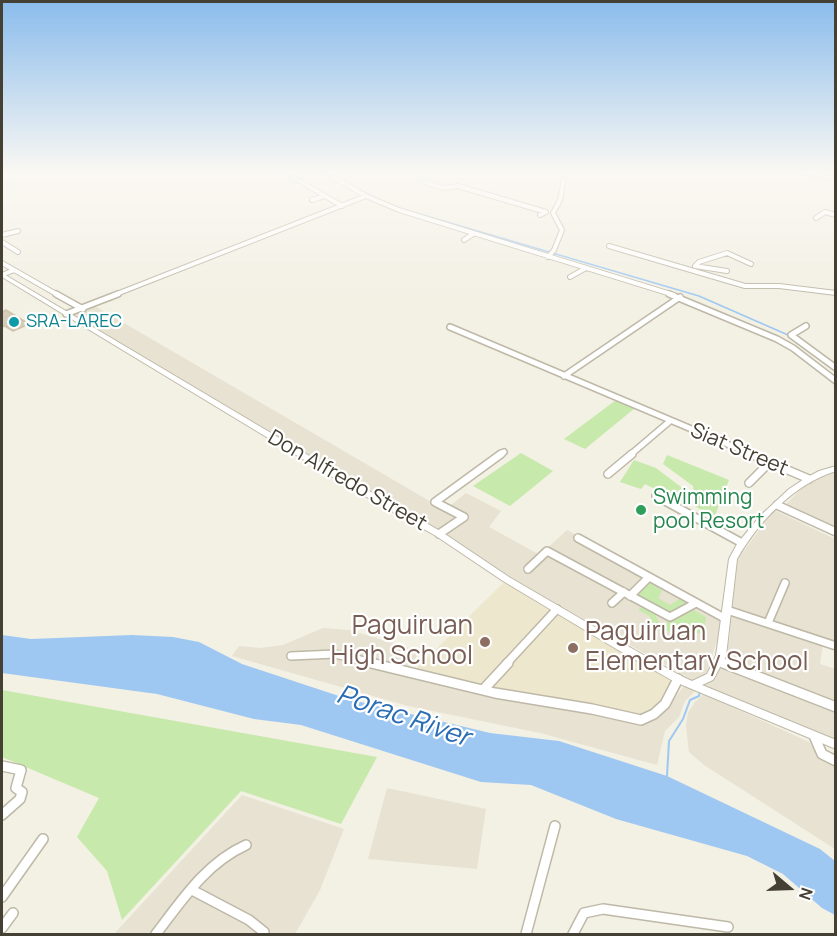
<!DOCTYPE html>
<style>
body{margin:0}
#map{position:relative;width:837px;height:936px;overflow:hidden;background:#f3f0e4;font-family:Manrope,sans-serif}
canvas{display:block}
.frame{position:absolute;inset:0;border:3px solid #454034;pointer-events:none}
.north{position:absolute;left:759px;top:858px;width:60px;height:60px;-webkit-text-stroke:4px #fff;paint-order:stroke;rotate:109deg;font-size:16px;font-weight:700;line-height:24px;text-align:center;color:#454034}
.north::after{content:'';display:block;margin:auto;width:21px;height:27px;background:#454034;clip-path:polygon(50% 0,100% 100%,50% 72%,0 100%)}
</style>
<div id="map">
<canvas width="837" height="936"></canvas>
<div class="frame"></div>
<div class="north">N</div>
</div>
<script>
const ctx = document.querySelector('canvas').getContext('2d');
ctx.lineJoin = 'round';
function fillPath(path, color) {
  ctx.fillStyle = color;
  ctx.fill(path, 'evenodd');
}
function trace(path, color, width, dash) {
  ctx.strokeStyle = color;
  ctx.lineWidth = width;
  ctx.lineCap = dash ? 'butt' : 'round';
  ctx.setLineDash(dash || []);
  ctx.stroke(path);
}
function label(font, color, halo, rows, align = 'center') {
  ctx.font = font + ' Manrope,sans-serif';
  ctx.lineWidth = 4.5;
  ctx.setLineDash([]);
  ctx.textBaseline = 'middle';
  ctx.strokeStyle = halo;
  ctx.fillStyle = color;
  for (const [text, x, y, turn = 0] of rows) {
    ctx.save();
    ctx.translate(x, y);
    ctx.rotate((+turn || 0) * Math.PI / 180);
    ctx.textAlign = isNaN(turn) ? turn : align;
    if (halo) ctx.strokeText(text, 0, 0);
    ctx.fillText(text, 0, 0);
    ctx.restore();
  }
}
const residential = new Path2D(`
 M 93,305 L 445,510 L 466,493 L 501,511 L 489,527 L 540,555 L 567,530 L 721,613 L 720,631 L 707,672 L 696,682 L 537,593 L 70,314 Z
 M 835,472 L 835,526 L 817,521 L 785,505 L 806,484 L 824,474 Z
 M 774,510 L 835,539 L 835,644 L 727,605 L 732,567 Z
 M 730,614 L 823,644 L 820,664 L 835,669 L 835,705 L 724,660 L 730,636 Z
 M 323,628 L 349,630 L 420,651 L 406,672 L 519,700 L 645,723 L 664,711 L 685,685 L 696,690 L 685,701 L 679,717 L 665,731 L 657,765 L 540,733 L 408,706 L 232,656 L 239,646 L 260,648 L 283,645 Z
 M 723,666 L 835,710 L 835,742 L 705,686 Z
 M 704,694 L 809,742 L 818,757 L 835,766 L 835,849 L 704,765 L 689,752 L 686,726 L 688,713 L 695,702 Z
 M 387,788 L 486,809 L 477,869 L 368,859 Z
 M 242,795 L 344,829 L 320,890 L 295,934 L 114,934 Z`);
const education = new Path2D(`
 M 504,582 L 554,613 L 483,687 L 415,670 Z
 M 560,614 L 675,681 L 657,708 L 644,716 L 634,716 L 489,688 Z`);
const green = new Path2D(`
 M 616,400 L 635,408 L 585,449 L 564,439 Z
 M 521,453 L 553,471 L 510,506 L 473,486 Z
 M 667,455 L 729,480 L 714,518 L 695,506 L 693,486 L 663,464 Z
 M 634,460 L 656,468 L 681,487 L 682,503 L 645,484 L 641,489 L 620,482 Z
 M 648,580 L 662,591 L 658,598 L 670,605 L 681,598 L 690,604 L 669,615 L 634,595 Z
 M 641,607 L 655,614 L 658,621 L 666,625 L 668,621 L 686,614 L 692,609 L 706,617 L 703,634 L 690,631 L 685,638 L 649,623 L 650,616 L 638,610 Z
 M 2,690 L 377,757 L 341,824 L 241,791 L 122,920 L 107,871 L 77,837 L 99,798 L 2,757 Z`);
const water = new Path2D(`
 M 2,635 L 31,639 L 132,635 L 173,637 L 199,642 L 242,664 L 348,699 L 490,733 L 559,741 L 667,776 L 820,849 L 835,861 L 835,915 L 822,908 L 783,874 L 747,856 L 616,819 L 531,785 L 481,782 L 301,725 L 254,719 L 157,694 L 2,673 Z`);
const streamFar1 = new Path2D(`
 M 361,191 L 376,198
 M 399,208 L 699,296 L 788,335`);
const stream = new Path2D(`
 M 667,776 L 669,741 L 683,719 L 690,700 L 699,696 L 700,691`);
const building = new Path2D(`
 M 6,310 L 29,324 L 13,331 L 5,326 L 2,327 L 2,312 Z`);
const minorFar3 = new Path2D(`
 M 283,171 L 342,206
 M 323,171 L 366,196 L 399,210 L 674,295
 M 801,171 L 836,179
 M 424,182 L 443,188 L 458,186 L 546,212 L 540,215
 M 312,200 L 325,196
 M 816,218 L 825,212 L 836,215
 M 2,235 L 18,231
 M 464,240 L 473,234
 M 2,242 L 18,252
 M 609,246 L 745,286 L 779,286 L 836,293
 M 548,257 L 554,250 L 562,230 L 553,213 L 560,200 L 564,179
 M 2,263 L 58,295
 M 727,271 L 695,266 L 699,262 L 727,253 L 751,264
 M 2,275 L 14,270
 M 570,277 L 586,268
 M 114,295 L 366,196`);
const minorFar2 = new Path2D(`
 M 56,294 L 83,309
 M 669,294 L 777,339 L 793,348 L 836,381
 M 66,314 L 118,294
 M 806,326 L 791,335 L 836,368
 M 450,327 L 753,455
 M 564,376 L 680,297
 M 499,455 L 504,452
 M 630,455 L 670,421`);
const minorFar1 = new Path2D(`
 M 750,454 L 809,479
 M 608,474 L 632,454
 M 749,483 L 769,463
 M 656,496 L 742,543
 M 777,505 L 836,532
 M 439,534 L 464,517 L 435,502 L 501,454
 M 578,538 L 726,619
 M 528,569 L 547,551 L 670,617 L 696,603
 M 630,596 L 649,577
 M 612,603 L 624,592
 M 727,610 L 836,646
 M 768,623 L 785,583
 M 291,656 L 335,654 L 377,664
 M 718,661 L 727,664
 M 506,664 L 557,609`);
const minor = new Path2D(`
 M 371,663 L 495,693 L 592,709 L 641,720 L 654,714 L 665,704 L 678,679
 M 723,663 L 836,707
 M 483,690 L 508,663
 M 815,738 L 822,754 L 836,761
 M 2,766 L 21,770 L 16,788 L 22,792 L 20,799 L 2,815
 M 192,890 L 249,920 L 264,932
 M 2,897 L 43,839
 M 2,928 L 13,913
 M 156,934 C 182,900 206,863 246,845
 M 526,934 L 555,826
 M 573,934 L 584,913 L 603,909 L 728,927`);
const tertiary = new Path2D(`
 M 2,273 L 355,483 L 442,532 L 509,577 L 624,644 L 681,676 L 692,681 L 707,674 L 716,656 L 729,559 L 737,544 L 760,516 L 789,489 L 804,479 L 819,471 L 836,466 L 836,471 C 794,484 758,522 737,559 L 726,656 L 713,680 L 702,685 L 836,740 L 836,749 L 675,682 L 618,650 L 503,581 L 436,536 L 349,487 L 2,277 Z`);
const markers = [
 [14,322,6,"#0f9aa8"],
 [641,510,6,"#2e9e5b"],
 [485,642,6,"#8d6e63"],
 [573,648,6,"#8d6e63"]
];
const farCulturenames = [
 ["SRA-LAREC",26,322]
];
const streetNames = [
 ["Siat Street",739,450,23],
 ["Don Alfredo Street",347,481,30]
];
const leisureNames = [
 ["Swimming",653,498],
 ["pool Resort",653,522]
];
const nearEducationnames = [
 ["Paguiruan",473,627],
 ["High School",473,657],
 ["Paguiruan",585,633,"left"],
 ["Elementary School",585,663,"left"]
];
const nearWaternames = [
 ["Porac River",403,717,19]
];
fillPath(residential, '#e7e2d2');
fillPath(education, '#ede7ce');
fillPath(green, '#c7e9ab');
fillPath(water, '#9ec8f2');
trace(streamFar1, '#9ec8f2', 1.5);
trace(stream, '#9ec8f2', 2);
fillPath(building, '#d5cdb9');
trace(building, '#d0c5ac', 1.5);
trace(minorFar3, '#beb8a7', 6);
trace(minorFar2, '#beb8a7', 8);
trace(minorFar1, '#beb8a7', 10);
trace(minor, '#beb8a7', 12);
trace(tertiary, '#beb8a7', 2);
trace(minorFar3, '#fff', 4);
trace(minorFar2, '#fff', 5);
trace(minorFar1, '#fff', 7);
trace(minor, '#fff', 9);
fillPath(tertiary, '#fff');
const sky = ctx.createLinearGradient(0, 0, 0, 302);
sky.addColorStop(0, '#8abcec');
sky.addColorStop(0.57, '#faf8f3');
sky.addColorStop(1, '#faf8f300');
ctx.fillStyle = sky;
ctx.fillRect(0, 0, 837, 302);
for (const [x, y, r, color] of markers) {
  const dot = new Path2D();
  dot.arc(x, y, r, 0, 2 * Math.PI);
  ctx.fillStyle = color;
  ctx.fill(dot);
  trace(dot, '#fff', 2);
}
label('18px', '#0d838f', '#fff', farCulturenames, 'left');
label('21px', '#454034', '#fff', streetNames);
label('21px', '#27864d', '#fff', leisureNames, 'left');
label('26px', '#785e54', '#fff', nearEducationnames, 'right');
label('italic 27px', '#2a6db4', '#fff', nearWaternames);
</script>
